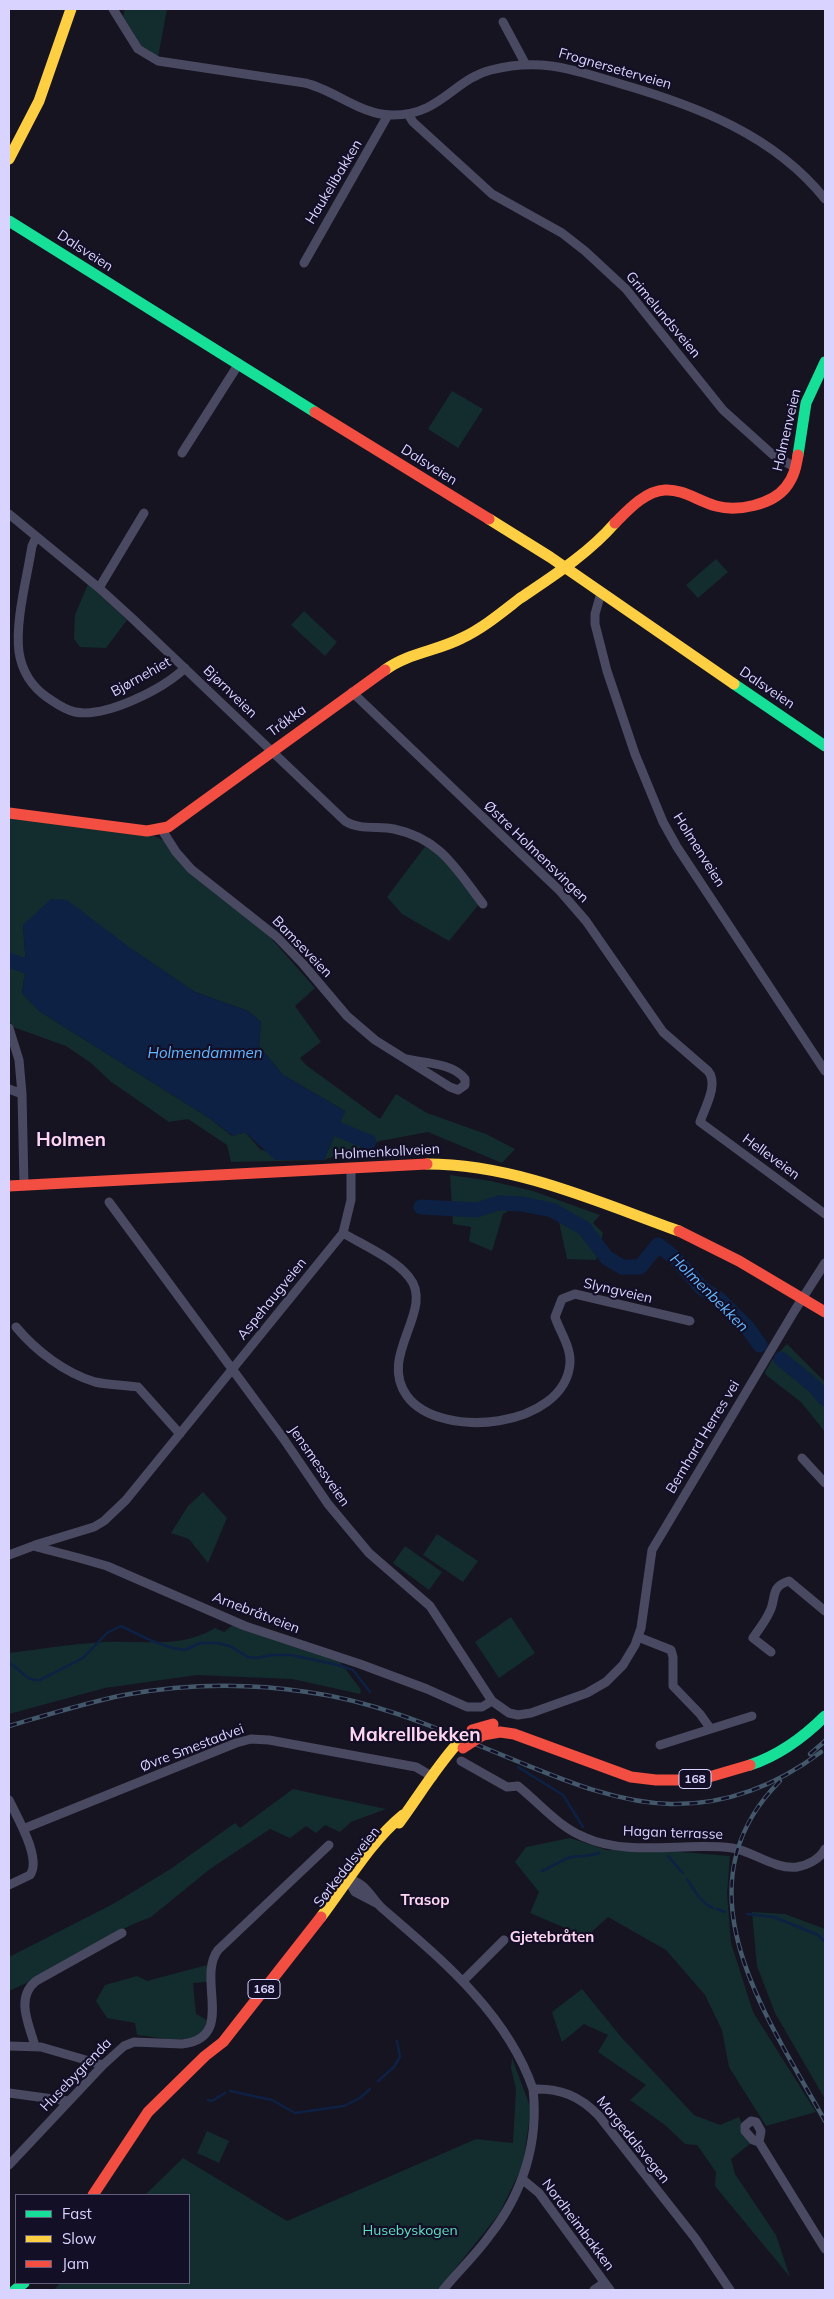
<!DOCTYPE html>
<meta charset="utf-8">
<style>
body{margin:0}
#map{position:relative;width:834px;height:2299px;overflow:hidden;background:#161421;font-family:Mulish,sans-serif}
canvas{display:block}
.frame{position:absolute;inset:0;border:10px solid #d9d4ff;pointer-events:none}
.legend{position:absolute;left:15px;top:2194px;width:175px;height:90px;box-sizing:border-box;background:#130f26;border:1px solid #625e7d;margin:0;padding:6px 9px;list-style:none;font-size:15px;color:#d9d4ff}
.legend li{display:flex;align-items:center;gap:10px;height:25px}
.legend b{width:25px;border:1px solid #625e7d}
</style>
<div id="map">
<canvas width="834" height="2299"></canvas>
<div class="frame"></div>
<ul class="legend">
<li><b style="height:6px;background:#16e098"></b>Fast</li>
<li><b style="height:6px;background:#ffcf43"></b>Slow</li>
<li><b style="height:6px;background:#f24e42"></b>Jam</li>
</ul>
</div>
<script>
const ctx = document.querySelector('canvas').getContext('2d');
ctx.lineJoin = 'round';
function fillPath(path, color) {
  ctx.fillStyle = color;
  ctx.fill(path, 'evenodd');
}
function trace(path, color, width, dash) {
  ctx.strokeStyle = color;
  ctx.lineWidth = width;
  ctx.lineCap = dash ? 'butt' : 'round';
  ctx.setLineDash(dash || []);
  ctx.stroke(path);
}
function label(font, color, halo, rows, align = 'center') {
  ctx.font = font + ' Mulish,sans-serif';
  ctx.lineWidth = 4.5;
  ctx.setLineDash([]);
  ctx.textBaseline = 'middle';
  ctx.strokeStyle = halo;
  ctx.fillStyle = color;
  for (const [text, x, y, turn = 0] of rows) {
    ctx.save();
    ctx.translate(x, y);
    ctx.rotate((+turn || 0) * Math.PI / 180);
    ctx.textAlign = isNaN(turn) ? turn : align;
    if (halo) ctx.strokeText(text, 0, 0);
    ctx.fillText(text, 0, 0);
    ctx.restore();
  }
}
const green = new Path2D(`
 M 125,9 L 167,9 L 158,57 L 142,47 L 123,16 Z
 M 452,391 L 483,409 L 458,448 L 428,429 Z
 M 716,559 L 728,572 L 698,598 L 686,585 Z
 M 88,584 L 127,620 L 106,648 L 80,647 L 74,639 L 75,615 Z
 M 304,611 L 337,642 L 325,656 L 291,625 Z
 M 9,816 L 152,835 L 163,840 L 270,937 L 315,988 L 295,1006 L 321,1042 L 300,1058 L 306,1065 L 380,1119 L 396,1094 L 427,1113 L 486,1134 L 515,1149 L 502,1163 L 428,1132 L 380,1141 L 324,1160 L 231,1162 L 227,1145 L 188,1119 L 169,1122 L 110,1081 L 91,1063 L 66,1046 L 13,1027 L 9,1020 ZM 23,925 L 133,950 L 195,992 L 248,1011 L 261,1022 L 259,1046 L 283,1075 L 345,1111 L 324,1160 L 261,1150 L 245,1132 L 232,1136 L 209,1118 L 39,1011 L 22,993 L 26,966 Z
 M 427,844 L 441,853 L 480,903 L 449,941 L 402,914 L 387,897 Z
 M 450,1175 L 491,1181 L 533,1191 L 600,1215 L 593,1223 L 603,1233 L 596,1260 L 567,1259 L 556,1208 L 528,1200 L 503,1214 L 492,1251 L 469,1241 L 471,1227 L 453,1224 Z
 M 787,1344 L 825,1382 L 825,1432 L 801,1402 L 766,1375 L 765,1372 L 772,1360 Z
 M 203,1492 L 227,1518 L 208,1563 L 189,1539 L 171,1533 L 188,1506 Z
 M 437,1534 L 478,1561 L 463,1582 L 423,1555 Z
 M 405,1546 L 442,1572 L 429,1590 L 393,1563 Z
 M 511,1617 L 535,1653 L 499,1678 L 475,1642 Z
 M 234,1624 L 340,1662 L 359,1687 L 361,1691 L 360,1694 L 292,1679 L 197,1675 L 105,1688 L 9,1714 L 9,1653 C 40,1649 72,1644 104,1642 C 141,1640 182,1649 215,1628 L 224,1632 Z
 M 293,1789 L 386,1809 L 351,1822 L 340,1832 L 325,1825 L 316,1833 L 306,1826 L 290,1838 L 270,1829 L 210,1869 L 151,1917 L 131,1925 L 31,1981 L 9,1991 L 9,1957 L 113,1904 L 172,1868 L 235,1823 L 240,1828 Z
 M 570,1838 L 607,1850 L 657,1850 L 730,1856 L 727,1893 L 731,1943 L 753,2012 L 816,2112 L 766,2126 L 729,2067 L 722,2030 L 705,1995 L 666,1950 L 608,1917 L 586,1937 L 530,1913 L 539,1892 L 515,1862 L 526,1847 Z
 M 752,1912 L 785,1914 L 825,1929 L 825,2099 L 775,2013 L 757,1966 Z
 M 207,1965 L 207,1982 L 193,1983 L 196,2014 L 207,2020 C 202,2050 158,2037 137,2035 L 135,2023 L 107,2018 L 96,2001 L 105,1985 L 137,1976 L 147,1981 Z
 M 582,1989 L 622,2038 L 694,2115 L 720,2125 L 739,2117 L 751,2143 L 731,2159 L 735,2174 L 776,2235 L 790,2277 L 715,2186 L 716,2172 L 697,2145 L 685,2144 L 665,2125 L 630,2100 L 646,2085 L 598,2052 L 608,2035 L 584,2024 L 562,2042 L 552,2012 Z
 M 512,2058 L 531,2109 L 523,2165 L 499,2214 L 438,2290 L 54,2290 L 60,2283 L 189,2283 L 189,2195 L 145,2195 L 183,2158 L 287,2221 L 476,2139 L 513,2143 L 516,2089 L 511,2068 Z
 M 207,2131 L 229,2141 L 219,2163 L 197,2153 Z`);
const water = new Path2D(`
 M 51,899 L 67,900 L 133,950 L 195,992 L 248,1011 L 261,1022 L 259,1046 L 283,1075 L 345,1111 L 324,1160 L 275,1160 L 245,1132 L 233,1136 L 209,1118 L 39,1011 L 22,993 L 26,966 L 23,925 Z`);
const stream = new Path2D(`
 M 9,1663 C 21,1669 26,1682 40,1680 L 83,1658 L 107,1633 L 121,1626 L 152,1641 L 173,1648 L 185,1650 L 200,1643 L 217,1643 L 230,1646 L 248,1657 L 256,1658 L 272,1655 L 291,1655 L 338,1665 L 353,1670 L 370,1692
 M 518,1767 L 563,1795 L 583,1827
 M 668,1856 L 683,1873
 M 542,1871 C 550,1868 565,1858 571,1857 C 582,1855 589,1857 599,1853
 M 687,1879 C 694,1890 701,1903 713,1908
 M 717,1909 L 725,1912
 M 747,1914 L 774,1917 L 818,1935 L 825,1942
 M 378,2081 L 394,2067 L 400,2057 L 397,2041
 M 230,2091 L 272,2100 L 295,2113 L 344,2106 L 360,2098 L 370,2089
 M 208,2100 L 212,2101 L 225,2093`);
const river = new Path2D(`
 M 9,960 L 26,966
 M 337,1129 L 369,1142
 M 421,1207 L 477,1210 L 498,1203 L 522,1204 L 552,1210 L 584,1228 L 607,1258 L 622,1267 L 640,1267 L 658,1245 L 674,1257 L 703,1289 L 719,1299 L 747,1327 L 760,1345
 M 781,1359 L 814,1386 L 825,1399`);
const street = new Path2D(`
 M 113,9 L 138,49 L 158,61 L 305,83 C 335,90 362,116 393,115 C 441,115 454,79 491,70 C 541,57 574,70 621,84 C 697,106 774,135 825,199
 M 503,22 L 526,65
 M 408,114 L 413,122 L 492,194 L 562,233 L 585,251 L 626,289 L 723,410 L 772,454 L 796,468
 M 304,263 L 388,115
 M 182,453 L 238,365
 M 9,514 L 99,588 L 133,619 L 345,821 C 358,830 378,826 394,829 C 441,839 456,869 483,904
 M 36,537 L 32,546 C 27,578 15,621 19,652 C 22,672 32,687 48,698 C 57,704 65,710 75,712 C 106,718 163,689 185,668
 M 99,588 L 144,513
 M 601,593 L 595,614 L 595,624 L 607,671 L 635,754 L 663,822 L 677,847 L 825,1071
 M 352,692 L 560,891 L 586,921 L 663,1032 L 708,1071 C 719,1084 705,1107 700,1122 L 825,1214
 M 162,830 L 176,852 L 191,869 L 277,937 L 303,964 L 347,1016 L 375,1040 L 450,1087 L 458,1090 L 465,1085 L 465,1079 C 453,1063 424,1063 406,1059
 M 9,1028 L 19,1060 L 22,1094
 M 9,1089 L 22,1094 L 24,1186
 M 109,1202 L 283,1438 L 328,1504 L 369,1553 L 430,1606 L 492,1701 L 509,1713 L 518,1715 L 531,1713 L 587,1693 L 606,1682 L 623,1665 L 635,1645 L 641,1628 L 652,1550 L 795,1310 L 825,1263
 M 343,1233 C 363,1245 395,1259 409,1277 C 436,1310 377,1355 407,1396 C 440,1441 565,1428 570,1363 C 571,1347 560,1332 555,1317 L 562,1299 L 575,1294 L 690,1321
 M 16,1327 C 36,1351 65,1373 95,1382 C 109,1385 124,1385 138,1387 L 180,1434
 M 802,1458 L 825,1483
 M 35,1545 L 94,1527 L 104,1521 L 126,1500 L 343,1233 L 351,1200 L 351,1168
 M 9,1555 L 33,1546 L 79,1558 L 107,1566 L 245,1626 L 360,1664 L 427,1689 L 467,1707 L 482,1707 L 492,1701
 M 638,1637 L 671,1650 L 673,1657 L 673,1686 L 700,1714 L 710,1728
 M 771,1652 L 753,1638 C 758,1630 765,1622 769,1613 C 777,1599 769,1587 789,1581 L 825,1611
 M 660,1745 L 752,1716
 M 461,1761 L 507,1787 L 518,1786 C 539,1803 559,1827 584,1837 C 628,1857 685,1842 732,1848 C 753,1851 775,1870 797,1867 C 808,1865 820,1859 825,1849
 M 9,1800 C 17,1817 42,1859 30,1875 L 9,1885
 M 23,1829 L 236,1743 L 251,1739 L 269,1740 L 416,1767 L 433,1777
 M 378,1904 L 355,1892 L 348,1880 C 364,1880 372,1899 382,1908 C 441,1959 507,2013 533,2089 C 560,2088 580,2096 599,2116 L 695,2238 L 730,2290
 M 463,1981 L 504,1940
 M 9,2046 L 41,2047 L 103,2065
 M 35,2046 C 29,2024 15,1998 36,1981 L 122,1933
 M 9,2093 L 68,2101
 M 759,2142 L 761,2131 L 756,2122 L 751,2121 L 745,2126 L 745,2131 L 753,2140 L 759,2142 L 825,2249
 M 9,2165 L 103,2065 L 124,2046 L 134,2042 L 182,2044 C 237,2038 196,1979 218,1950 L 329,1845
 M 522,2179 L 539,2193 L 610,2290
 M 443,2290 C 458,2271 476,2255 490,2235 C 523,2193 539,2142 533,2089
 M 594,2290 L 604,2283`);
const fast = new Path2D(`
 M 9,221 L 315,412
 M 798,455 L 806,403 L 825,362
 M 734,684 L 825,746
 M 750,1765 C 780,1755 803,1738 825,1716
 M 15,2290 L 24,2283`);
const slow = new Path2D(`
 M 9,159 L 39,101 L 71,9
 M 489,519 L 550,557 L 734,684
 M 385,670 C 408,653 437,651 462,638 C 483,628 501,613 519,599 C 553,576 588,554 615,523
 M 427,1164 C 515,1164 598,1202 679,1231
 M 399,1823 C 418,1797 435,1769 456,1745
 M 321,1917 C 347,1883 370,1842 403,1815`);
const jam = new Path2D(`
 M 315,412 L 489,519
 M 615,523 C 628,510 645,491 665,490 C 683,489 698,501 716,506 C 737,512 772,505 786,487 C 794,477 796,467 798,455
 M 9,813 L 147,831 L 168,827 L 385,670
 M 9,1186 L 427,1164
 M 679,1231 L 739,1261 L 825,1312
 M 472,1730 L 493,1724
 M 483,1735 L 500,1732 L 514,1734 L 631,1777 L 656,1780 L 682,1780 L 709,1777 L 750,1765
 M 93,2195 L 148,2112 L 205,2056 L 223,2042 L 321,1917`);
const rail = new Path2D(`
 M 9,1726 C 47,1715 85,1703 124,1695 C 184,1684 247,1683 307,1692 C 383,1702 454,1736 524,1764 C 571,1783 620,1803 671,1804 C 727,1805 777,1785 821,1752
 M 810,1754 L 825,1741
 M 780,1781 C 673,1888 768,2018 825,2121`);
const jamBridge = new Path2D(`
 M 463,1748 L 483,1735`);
const shields = [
 [695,1779,32],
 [264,1989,32]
];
const shieldNames = [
 ["168",695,1779],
 ["168",264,1989]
];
const streetNames = [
 ["Frognerseterveien",615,69,16],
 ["Haukelibakken",334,182,-59],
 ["Dalsveien",85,251,33],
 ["Grimelundsveien",663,315,50],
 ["Holmenveien",787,430,-77],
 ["Dalsveien",429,465,32],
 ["Bjørnehiet",141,677,-29],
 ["Dalsveien",767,688,34],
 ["Bjørnveien",230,692,44],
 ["Tråkka",287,721,-36],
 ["Holmenveien",699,850,58],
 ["Østre Holmensvingen",536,852,44],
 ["Bamseveien",302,947,46],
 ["Holmenkollveien",387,1152,-3],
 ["Helleveien",771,1157,36],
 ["Slyngveien",618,1291,13],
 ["Aspehaugveien",272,1299,-51],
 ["Bernhard Herres vei",703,1437,-59],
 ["Jensmessveien",319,1466,55],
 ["Arnebråtveien",256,1613,21],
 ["Øvre Smestadvei",192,1748,-21],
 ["Hagan terrasse",673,1833,2],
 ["Sørkedalsveien",347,1867,-52],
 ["Husebygrenda",76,2075,-46],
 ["Morgedalsvegen",633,2140,51],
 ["Nordheimbakken",578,2225,53]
];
const parkNames = [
 ["Husebyskogen",410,2231]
];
const waterNames = [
 ["Holmendammen",205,1053],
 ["Holmenbekken",709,1293,45]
];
const neighbourhoodNames = [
 ["Trasop",425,1900],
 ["Gjetebråten",552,1937]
];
const districtNames = [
 ["Holmen",71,1140],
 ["Makrellbekken",415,1735]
];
fillPath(green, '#132c2d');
fillPath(water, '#0d2144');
trace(stream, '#0d2144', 2.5);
trace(river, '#0d2144', 15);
trace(street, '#4a4962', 9);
trace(fast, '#16e098', 11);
trace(slow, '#ffcf43', 11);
trace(jam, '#f24e42', 11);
trace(rail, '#43596b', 4.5);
trace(rail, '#130f26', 2.5, [8]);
trace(jamBridge, '#f24e42', 11);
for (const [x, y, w] of shields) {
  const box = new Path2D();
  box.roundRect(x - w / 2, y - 9.5, w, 19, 4);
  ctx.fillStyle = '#130f26';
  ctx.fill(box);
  trace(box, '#d9d4ff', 1);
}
label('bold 12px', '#d9d4ff', null, shieldNames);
label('14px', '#d9d4ff', '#130f26', streetNames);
label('14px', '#5fe0c0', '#130f26', parkNames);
label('italic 15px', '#62b6ff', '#130f26', waterNames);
label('bold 15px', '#ffd6f0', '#130f26', neighbourhoodNames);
label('bold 19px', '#ffd6f0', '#130f26', districtNames);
</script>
